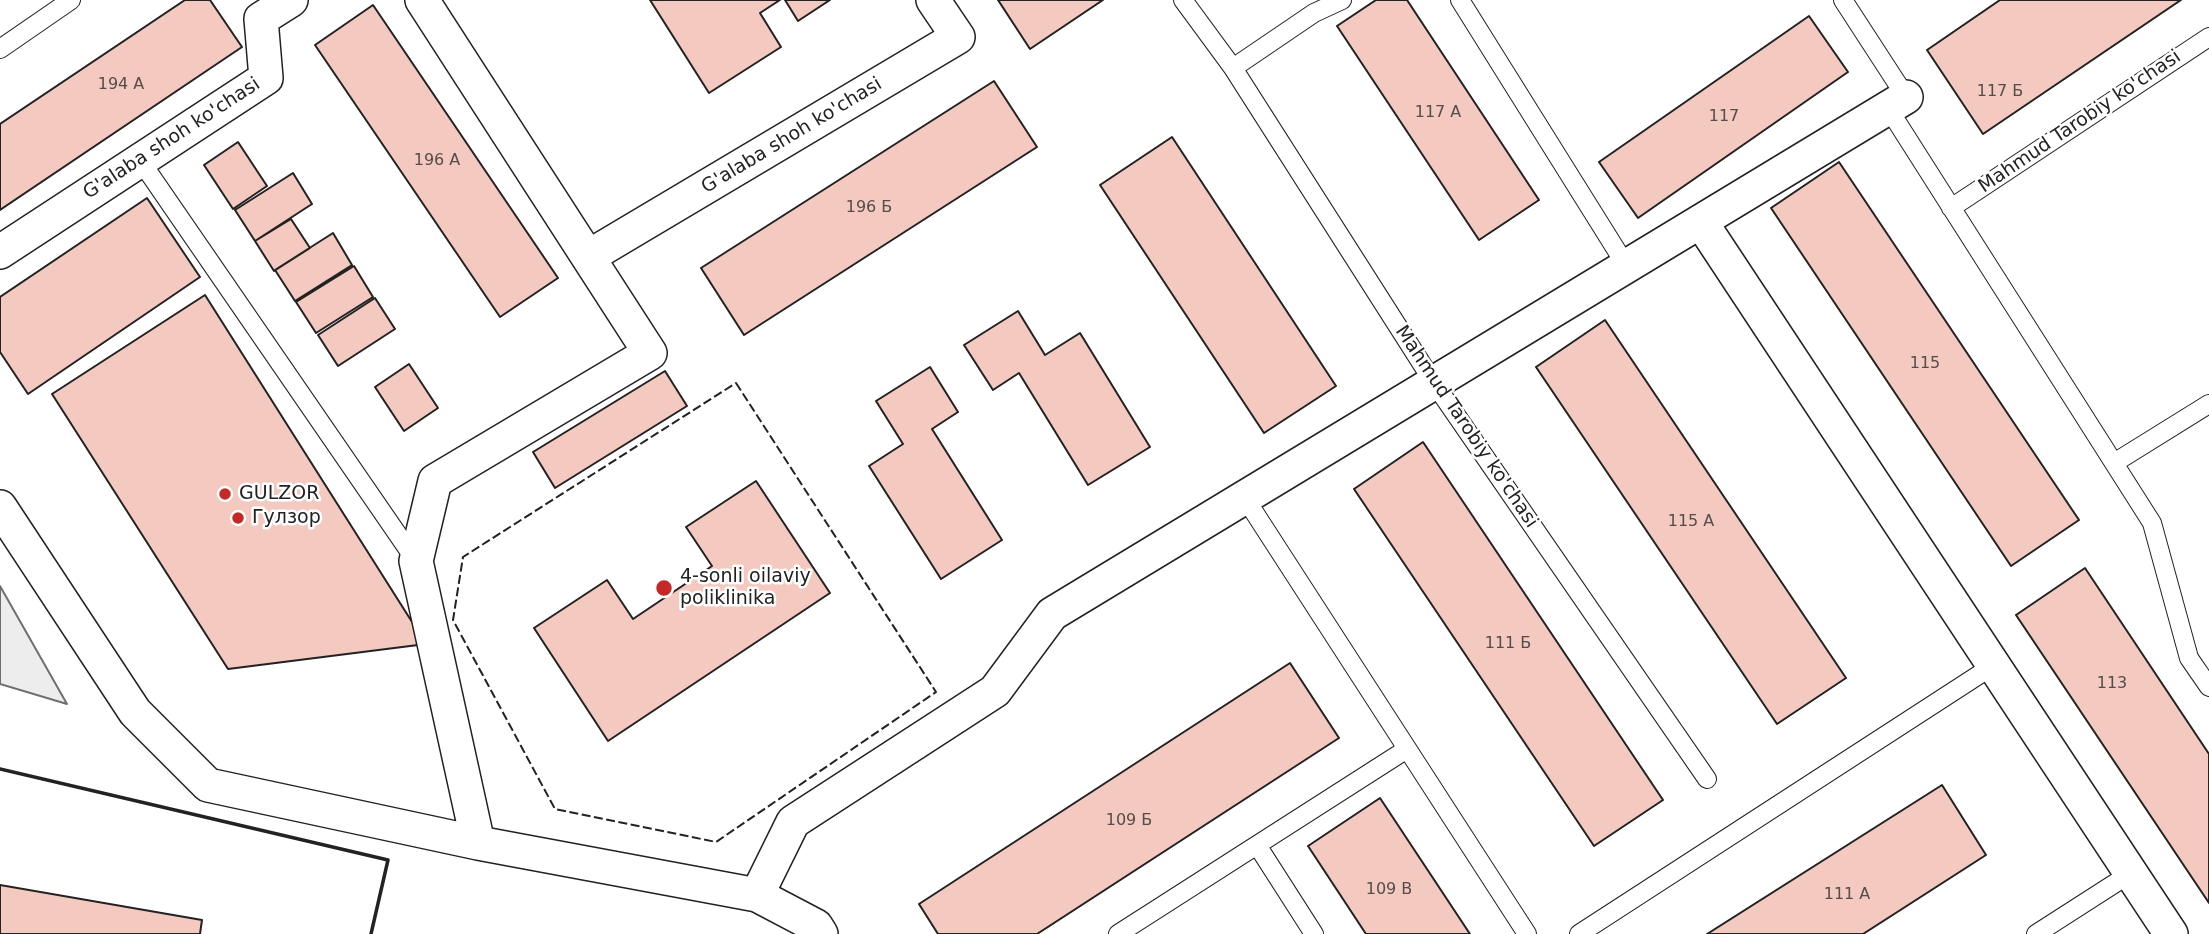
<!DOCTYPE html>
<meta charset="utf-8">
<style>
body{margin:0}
canvas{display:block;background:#fff}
</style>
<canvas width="2209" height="934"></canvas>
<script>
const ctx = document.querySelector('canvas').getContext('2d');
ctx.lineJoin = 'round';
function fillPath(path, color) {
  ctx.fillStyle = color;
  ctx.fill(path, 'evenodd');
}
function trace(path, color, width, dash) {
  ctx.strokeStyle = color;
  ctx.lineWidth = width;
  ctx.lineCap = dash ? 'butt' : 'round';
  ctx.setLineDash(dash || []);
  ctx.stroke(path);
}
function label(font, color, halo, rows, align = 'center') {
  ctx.font = font + ' "DejaVu Sans",sans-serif';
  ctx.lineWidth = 5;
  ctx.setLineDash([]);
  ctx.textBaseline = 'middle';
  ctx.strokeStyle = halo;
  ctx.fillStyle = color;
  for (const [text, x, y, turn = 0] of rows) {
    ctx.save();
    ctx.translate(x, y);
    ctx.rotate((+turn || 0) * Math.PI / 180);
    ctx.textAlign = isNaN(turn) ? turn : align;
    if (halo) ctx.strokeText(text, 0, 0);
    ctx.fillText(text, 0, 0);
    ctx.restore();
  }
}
const parking = new Path2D(`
 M 0,586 L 67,704 L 0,684 Z`);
const building = new Path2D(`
 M 185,0 L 210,0 L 242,47 L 0,210 L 0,124 Z
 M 650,0 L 780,0 L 760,13 L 781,47 L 709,93 Z
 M 785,0 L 830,0 L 798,21 Z
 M 998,0 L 1103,0 L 1030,49 Z
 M 1376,0 L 1407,0 L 1539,200 L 1479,240 L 1337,26 Z
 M 2000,0 L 2181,0 L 1983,134 L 1927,50 Z
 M 373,5 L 558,278 L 500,317 L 315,45 Z
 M 1809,16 L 1848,72 L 1638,218 L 1599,162 Z
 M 994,81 L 1037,147 L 744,335 L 701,268 Z
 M 1172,137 L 1336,386 L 1264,433 L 1100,185 Z
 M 238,142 L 267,186 L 233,209 L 204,165 Z
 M 1839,162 L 2079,520 L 2011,566 L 1771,208 Z
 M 293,173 L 312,204 L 255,241 L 235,210 Z
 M 147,198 L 200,277 L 28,394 L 0,352 L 0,297 Z
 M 291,219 L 310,248 L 274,271 L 255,241 Z
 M 333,233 L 352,265 L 295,301 L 275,270 Z
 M 354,266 L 373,297 L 316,333 L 296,302 Z
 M 205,295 L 426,644 L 228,669 L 52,394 Z
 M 375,298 L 395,329 L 338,366 L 318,335 Z
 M 1018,311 L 1045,355 L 1080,333 L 1150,447 L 1088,485 L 1019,373 L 993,390 L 964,345 Z
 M 1605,320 L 1846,678 L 1777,724 L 1536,367 Z
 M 409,364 L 438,408 L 404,431 L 375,387 Z
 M 930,367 L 958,412 L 932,429 L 1002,540 L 941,579 L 869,466 L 903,444 L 876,401 Z
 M 665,371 L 687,406 L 555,488 L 533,452 Z
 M 1423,442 L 1663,800 L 1594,846 L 1354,489 Z
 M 756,481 L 830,593 L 608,741 L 534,628 L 607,580 L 633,619 L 712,566 L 686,527 Z
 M 2085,568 L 2209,754 L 2209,903 L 2016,615 Z
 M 1290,663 L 1339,738 L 1037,934 L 938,934 L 919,904 Z
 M 1942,785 L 1986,855 L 1863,934 L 1707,934 Z
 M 1380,798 L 1470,934 L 1366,934 L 1308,846 Z
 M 0,885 L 202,920 L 200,934 L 0,934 Z`);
const lane = new Path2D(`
 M 1183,0 L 1233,68 L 1434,383 L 1707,779
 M 1460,0 L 1627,267
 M 1843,0 L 1906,97
 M 0,49 L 71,0
 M 1233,68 L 1314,13 L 1342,0
 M 1888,108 L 2152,523 L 2189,658 L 2209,687
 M 140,160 L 416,561
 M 1951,208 L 2209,37
 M 2114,463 L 2209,404
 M 1245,498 L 1527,934
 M 1257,845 L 1314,934
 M 1118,934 L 1407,749
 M 1579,934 L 1994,665
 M 2036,934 L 2131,873`);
const street = new Path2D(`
 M 422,0 L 650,353 L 435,481 L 416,561 L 478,843
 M 1701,222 L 2171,934
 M 0,252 L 266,78 L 261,19 L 291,0
 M 588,257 L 958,37 L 933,0
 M 0,507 L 135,712 L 208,785 L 478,843 L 757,895 L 816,926 L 821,934
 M 757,895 L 793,822 L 995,691 L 1052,614 L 1906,97`);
const fence = new Path2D(`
 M 736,383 L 936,692 L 716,842 L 555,809 L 453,620 L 463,557 Z`);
const wall = new Path2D(`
 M 0,769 L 388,860 L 371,934`);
const markers = [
 [225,494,7,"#c62828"],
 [238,518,7,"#c62828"],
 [664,588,9,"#c62828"]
];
const numberNames = [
 ["194 А",121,85],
 ["117 Б",2000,92],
 ["117 А",1438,113],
 ["117",1724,117],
 ["196 А",437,161],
 ["196 Б",869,208],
 ["115",1925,364],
 ["115 А",1691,522],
 ["111 Б",1508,644],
 ["113",2112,684],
 ["109 Б",1129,821],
 ["109 В",1389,890],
 ["111 А",1847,895]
];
const streetNames = [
 ["Mahmud Tarobiy ko'chasi",2080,122,-34],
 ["G'alaba shoh ko'chasi",792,136,-31],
 ["G'alaba shoh ko'chasi",172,139,-33],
 ["Mahmud Tarobiy ko'chasi",1466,427,56]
];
const poiNames = [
 ["GULZOR",239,494],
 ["Гулзор",252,518],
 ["4-sonli oilaviy",680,577],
 ["poliklinika",680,599]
];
fillPath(parking, '#ededed');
trace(parking, '#6f6f6f', 2);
fillPath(building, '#f3c9c0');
trace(building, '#222', 2);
trace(lane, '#222', 20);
trace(street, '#222', 36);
trace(lane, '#fff', 18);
trace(street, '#fff', 33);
trace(fence, '#222', 2, [9, 3.5]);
trace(wall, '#222', 3.5);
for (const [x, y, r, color] of markers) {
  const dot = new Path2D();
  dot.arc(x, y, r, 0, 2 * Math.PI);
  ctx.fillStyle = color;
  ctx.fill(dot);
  trace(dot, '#fff', 2.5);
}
label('16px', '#564c4a', null, numberNames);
label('19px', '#222', '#fff', streetNames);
label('19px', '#222', '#fff', poiNames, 'left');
</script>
